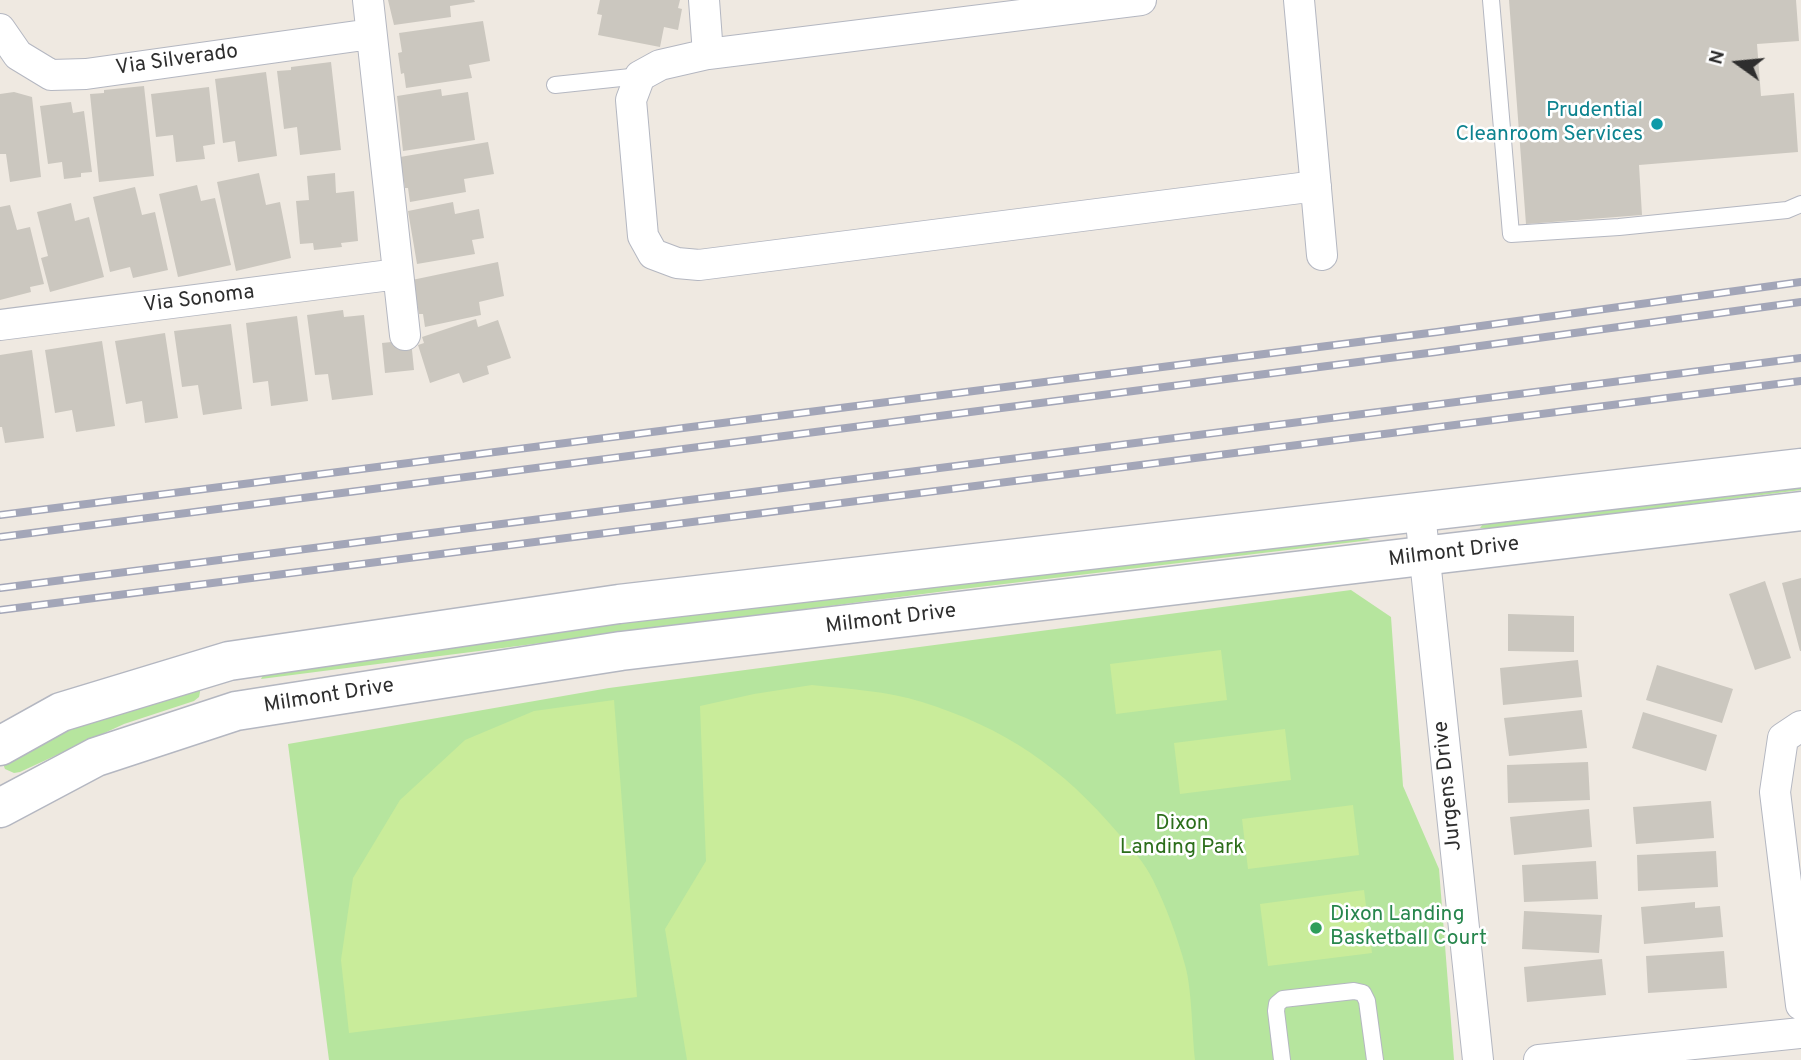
<!DOCTYPE html>
<style>
body{margin:0}
#map{position:relative;width:1801px;height:1060px;overflow:hidden;background:#efe9e1;font-family:Overpass,sans-serif}
canvas{display:block}
.north{position:absolute;left:1703px;top:28px;width:70px;height:70px;-webkit-text-stroke:5px #fff;paint-order:stroke;rotate:285deg;font-size:19px;font-weight:700;line-height:28px;text-align:center;color:#2e2e2e}
.north::after{content:'';display:block;margin:auto;width:24px;height:32px;background:#2e2e2e;clip-path:polygon(50% 0,100% 100%,50% 72%,0 100%)}
</style>
<div id="map">
<canvas width="1801" height="1060"></canvas>
<div class="north">N</div>
</div>
<script>
const ctx = document.querySelector('canvas').getContext('2d');
ctx.lineJoin = 'round';
function fillPath(path, color) {
  ctx.fillStyle = color;
  ctx.fill(path, 'evenodd');
}
function trace(path, color, width, dash) {
  ctx.strokeStyle = color;
  ctx.lineWidth = width;
  ctx.lineCap = dash ? 'butt' : 'round';
  ctx.setLineDash(dash || []);
  ctx.stroke(path);
}
function label(font, color, halo, rows, align = 'center') {
  ctx.font = font + ' Overpass,sans-serif';
  ctx.lineWidth = 5;
  ctx.setLineDash([]);
  ctx.textBaseline = 'middle';
  ctx.strokeStyle = halo;
  ctx.fillStyle = color;
  for (const [text, x, y, turn = 0] of rows) {
    ctx.save();
    ctx.translate(x, y);
    ctx.rotate((+turn || 0) * Math.PI / 180);
    ctx.textAlign = isNaN(turn) ? turn : align;
    if (halo) ctx.strokeText(text, 0, 0);
    ctx.fillText(text, 0, 0);
    ctx.restore();
  }
}
const green = new Path2D(`
 M 1801,468 L 1801,490 L 1494,529 L 1480,528 L 1483,524 L 1704,497 Z
 M 1335,529 L 1371,540 L 954,590 L 261,679 L 263,675 C 345,659 431,659 511,634 Z
 M 1351,590 L 1391,617 L 1403,786 L 1439,869 L 1454,1060 L 329,1060 L 288,744 L 609,688 Z
 M 201,687 L 199,697 L 194,701 L 124,724 L 20,772 L 14,773 L 5,769 L 3,764 L 54,731 Z`);
const pitch = new Path2D(`
 M 1221,650 L 1227,700 L 1116,714 L 1110,664 Z
 M 812,685 C 849,689 887,691 922,702 C 1005,728 1062,767 1118,833 C 1130,847 1145,863 1153,880 C 1166,906 1177,936 1185,965 C 1192,989 1192,1033 1195,1060 L 687,1060 L 665,929 L 706,861 L 700,706 L 754,694 Z
 M 614,700 L 637,997 L 349,1033 L 341,960 L 353,878 L 400,800 L 465,740 L 534,711 Z
 M 1285,729 L 1291,780 L 1180,794 L 1174,743 Z
 M 1353,805 L 1359,855 L 1248,869 L 1242,819 Z
 M 1364,890 L 1372,953 L 1268,966 L 1260,904 Z`);
const building = new Path2D(`
 M 388,0 L 474,0 L 475,2 L 450,6 L 451,17 L 394,25 Z
 M 600,0 L 680,0 L 678,8 L 682,9 L 678,30 L 664,27 L 660,47 L 598,35 L 602,15 L 597,14 Z
 M 1509,0 L 1796,0 L 1799,41 L 1757,44 L 1761,96 L 1794,93 L 1798,152 L 1639,165 L 1642,215 L 1526,224 Z
 M 483,21 L 490,61 L 469,65 L 472,78 L 406,88 L 404,73 L 401,74 L 398,53 L 402,52 L 399,33 Z
 M 331,62 L 341,150 L 300,155 L 297,127 L 284,129 L 277,71 L 291,70 L 291,67 Z
 M 266,72 L 277,156 L 238,162 L 235,141 L 223,143 L 215,79 Z
 M 144,86 L 154,176 L 99,182 L 90,94 L 104,93 L 104,90 Z
 M 209,87 L 215,144 L 203,146 L 205,159 L 176,162 L 173,135 L 156,137 L 151,94 Z
 M 441,89 L 442,96 L 468,92 L 475,140 L 403,151 L 397,96 Z
 M 14,92 L 32,97 L 41,177 L 10,182 L 6,154 L 0,154 L 0,94 Z
 M 71,102 L 73,113 L 84,111 L 92,172 L 81,173 L 81,177 L 64,179 L 62,162 L 48,164 L 40,106 Z
 M 488,142 L 494,174 L 464,179 L 466,192 L 410,202 L 408,188 L 405,188 L 400,157 Z
 M 259,173 L 266,205 L 280,202 L 291,258 L 236,271 L 217,182 Z
 M 335,173 L 336,193 L 354,191 L 358,241 L 341,243 L 342,247 L 314,250 L 313,243 L 300,244 L 296,201 L 309,200 L 307,176 Z
 M 197,185 L 201,201 L 215,198 L 231,265 L 178,277 L 159,194 Z
 M 135,187 L 142,215 L 155,212 L 168,270 L 133,278 L 130,267 L 110,272 L 93,197 Z
 M 453,202 L 455,214 L 479,209 L 484,238 L 472,240 L 475,254 L 417,264 L 408,211 Z
 M 71,203 L 75,221 L 89,217 L 104,277 L 50,292 L 41,258 L 48,256 L 37,212 Z
 M 10,205 L 17,230 L 30,227 L 44,284 L 30,287 L 31,292 L 0,300 L 0,207 Z
 M 498,262 L 504,296 L 479,302 L 481,315 L 425,327 L 423,314 L 419,314 L 412,280 Z
 M 343,310 L 344,317 L 364,315 L 373,395 L 332,400 L 328,374 L 315,375 L 307,315 Z
 M 297,316 L 308,401 L 271,406 L 268,381 L 253,383 L 246,323 Z
 M 476,319 L 478,327 L 498,320 L 511,358 L 487,366 L 489,374 L 463,383 L 459,373 L 430,383 L 418,345 L 424,343 L 422,337 Z
 M 231,324 L 242,409 L 203,415 L 198,385 L 182,387 L 174,331 Z
 M 165,333 L 178,418 L 145,423 L 142,401 L 126,404 L 115,341 Z
 M 411,340 L 414,370 L 385,373 L 382,343 Z
 M 102,341 L 115,426 L 76,432 L 72,410 L 55,413 L 45,350 Z
 M 32,350 L 44,438 L 5,443 L 2,427 L 0,427 L 0,355 Z
 M 1801,578 L 1801,651 L 1800,651 L 1782,583 Z
 M 1765,581 L 1791,658 L 1755,670 L 1729,594 Z
 M 1508,614 L 1574,616 L 1574,652 L 1508,651 Z
 M 1578,660 L 1582,697 L 1503,705 L 1500,668 Z
 M 1657,665 L 1733,689 L 1722,723 L 1646,700 Z
 M 1582,710 L 1587,748 L 1509,756 L 1504,718 Z
 M 1643,712 L 1717,735 L 1706,771 L 1632,748 Z
 M 1588,762 L 1590,800 L 1508,803 L 1507,765 Z
 M 1711,801 L 1714,838 L 1636,844 L 1633,807 Z
 M 1589,809 L 1592,847 L 1514,855 L 1510,817 Z
 M 1716,851 L 1718,887 L 1638,891 L 1637,855 Z
 M 1596,861 L 1598,899 L 1524,902 L 1522,865 Z
 M 1695,902 L 1695,908 L 1720,906 L 1723,937 L 1644,944 L 1641,907 Z
 M 1524,911 L 1602,915 L 1599,953 L 1522,949 Z
 M 1724,951 L 1727,988 L 1648,993 L 1646,956 Z
 M 1602,959 L 1606,995 L 1527,1002 L 1524,967 Z`);
const lane = new Path2D(`
 M 1491,0 L 1511,234 L 1619,227 L 1787,210 L 1801,204
 M 555,85 L 640,76
 M 1282,1060 L 1276,1011 L 1277,1004 L 1283,999 L 1354,991 L 1363,993 L 1367,1001 L 1375,1060`);
const street = new Path2D(`
 M 368,0 L 405,335
 M 704,0 L 708,54
 M 1141,0 L 708,54 L 660,65 L 640,76 L 631,100 L 643,236 L 653,254 L 677,263 L 699,265 L 1316,186
 M 1299,0 L 1322,255
 M 0,29 L 18,55 L 51,75 L 86,74 L 371,34
 M 0,325 L 398,274
 M 1420,513 L 1478,1060
 M 1801,726 L 1783,738 L 1775,792 L 1801,1005
 M 1539,1060 L 1801,1033`);
const secondary = new Path2D(`
 M 0,746 L 61,712 L 229,661 L 619,604 L 1801,468
 M 0,808 L 96,757 L 236,711 L 621,651 L 1801,511`);
const rail = new Path2D(`
 M 0,515 L 1437,332 L 1801,282
 M 0,537 L 1436,352 L 1801,302
 M 0,588 L 1801,358
 M 0,610 L 1801,381`);
const markers = [
 [1657,124,7,"#0f9aa8"],
 [1316,928,7,"#2e9e5b"]
];
const streetNames = [
 ["Via Silverado",177,61,-8],
 ["Via Sonoma",199,300,-7],
 ["Milmont Drive",1454,553,-7],
 ["Milmont Drive",891,620,-7],
 ["Milmont Drive",329,697,-9],
 ["Jurgens Drive",1449,786,-96]
];
const cultureNames = [
 ["Prudential",1643,112],
 ["Cleanroom Services",1643,136]
];
const parkNames = [
 ["Dixon",1182,825],
 ["Landing Park",1182,849]
];
const leisureNames = [
 ["Dixon Landing",1330,916],
 ["Basketball Court",1330,940]
];
fillPath(green, '#b6e59e');
fillPath(pitch, '#c9ec9a');
fillPath(building, '#cbc7bf');
trace(lane, '#b4b7c1', 18);
trace(street, '#b4b7c1', 32);
trace(secondary, '#b4b7c1', 41);
trace(lane, '#fff', 16);
trace(street, '#fff', 30);
trace(secondary, '#fff', 38);
trace(rail, '#a3a6b8', 8);
trace(rail, '#fff', 5, [16]);
for (const [x, y, r, color] of markers) {
  const dot = new Path2D();
  dot.arc(x, y, r, 0, 2 * Math.PI);
  ctx.fillStyle = color;
  ctx.fill(dot);
  trace(dot, '#fff', 2.5);
}
label('21px', '#2e2e2e', '#fff', streetNames);
label('21px', '#0d838f', '#fff', cultureNames, 'right');
label('21px', '#2c6e1b', '#fff', parkNames);
label('21px', '#27864d', '#fff', leisureNames, 'left');
</script>
